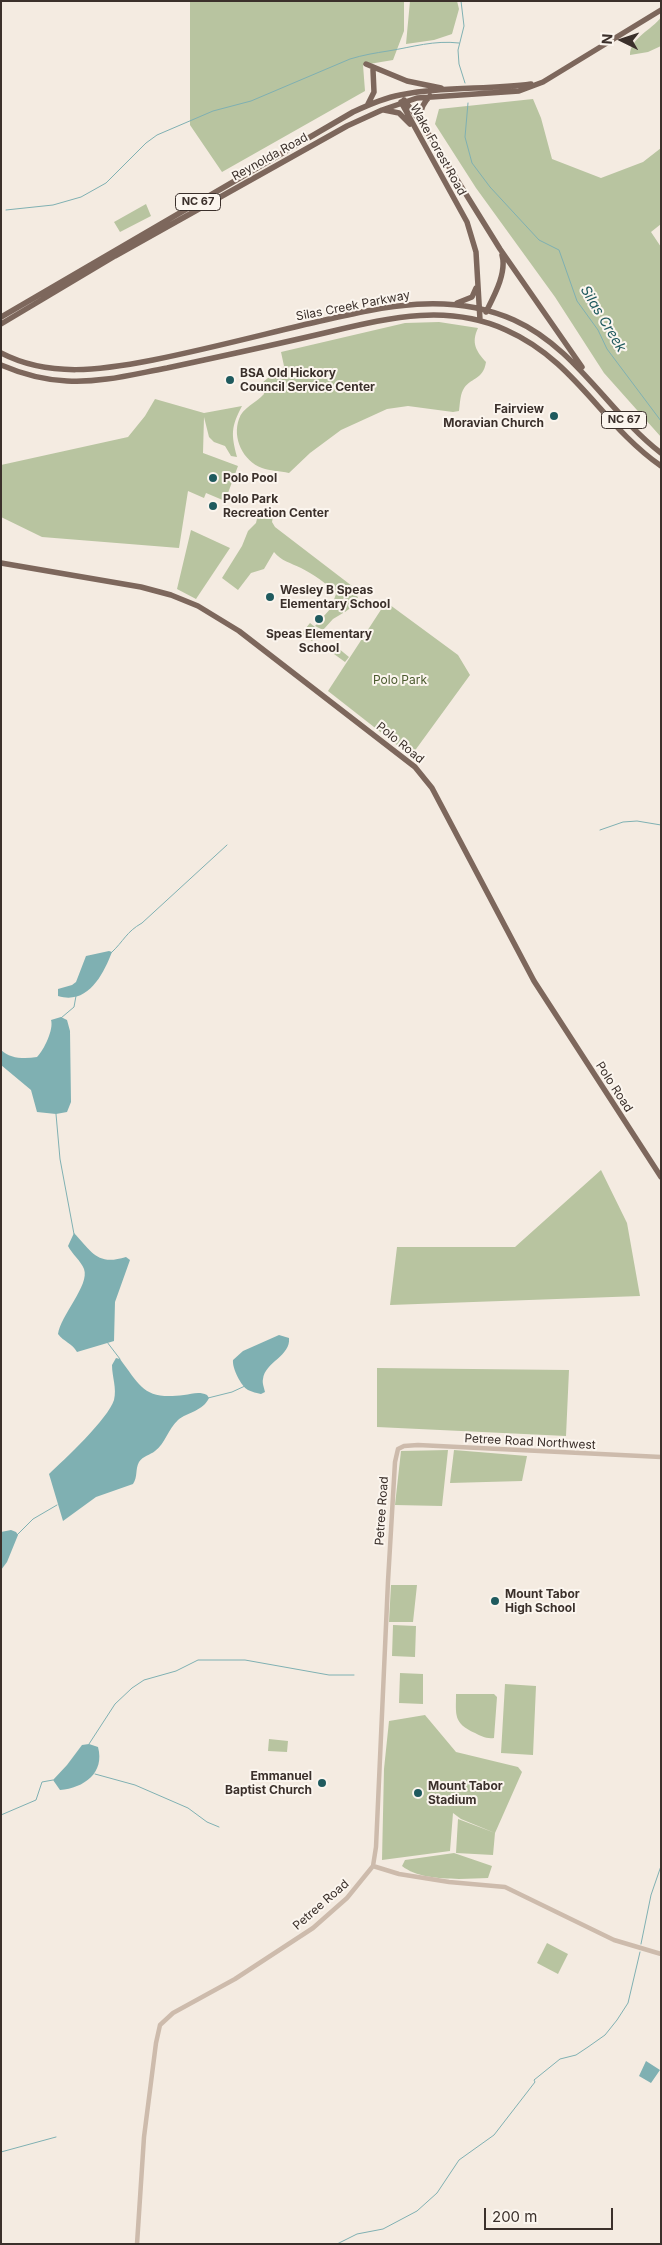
<!DOCTYPE html>
<style>
body{margin:0}
#map{position:relative;width:662px;height:2245px;overflow:hidden;background:#f4ebe1;font-family:Inter,sans-serif}
canvas{display:block}
.frame{position:absolute;inset:0;border:2px solid #3b302b;pointer-events:none}
.north{position:absolute;left:597px;top:15px;width:50px;height:50px;-webkit-text-stroke:4px #fbf5ee;paint-order:stroke;rotate:274deg;font-size:14px;font-weight:700;line-height:20px;text-align:center;color:#3b302b}
.north::after{content:'';display:block;margin:auto;width:18px;height:22px;background:#3b302b;clip-path:polygon(50% 0,100% 100%,50% 72%,0 100%)}
.scale{position:absolute;left:484px;top:2208px;width:129px;height:22px;box-sizing:border-box;border:2px solid #3b302b;border-top:0;padding-left:6px;font-size:15px;line-height:18px;white-space:nowrap;color:#3b302b;-webkit-text-stroke:4px #fbf5ee;paint-order:stroke}
</style>
<div id="map">
<canvas width="662" height="2245"></canvas>
<div class="frame"></div>
<div class="north">N</div>
<div class="scale">200 m</div>
</div>
<script>
const ctx = document.querySelector('canvas').getContext('2d');
ctx.lineJoin = 'round';
function fillPath(path, color) {
  ctx.fillStyle = color;
  ctx.fill(path, 'evenodd');
}
function trace(path, color, width, dash) {
  ctx.strokeStyle = color;
  ctx.lineWidth = width;
  ctx.lineCap = dash ? 'butt' : 'round';
  ctx.setLineDash(dash || []);
  ctx.stroke(path);
}
function label(font, color, halo, rows, align = 'center') {
  ctx.font = font + ' Inter,sans-serif';
  ctx.lineWidth = 4;
  ctx.setLineDash([]);
  ctx.textBaseline = 'middle';
  ctx.strokeStyle = halo;
  ctx.fillStyle = color;
  for (const [text, x, y, turn = 0] of rows) {
    ctx.save();
    ctx.translate(x, y);
    ctx.rotate((+turn || 0) * Math.PI / 180);
    ctx.textAlign = isNaN(turn) ? turn : align;
    if (halo) ctx.strokeText(text, 0, 0);
    ctx.fillText(text, 0, 0);
    ctx.restore();
  }
}
const green = new Path2D(`
 M 190,1 L 404,1 L 404,31 L 393,60 L 363,65 L 365,91 L 222,172 L 190,125 Z
 M 410,1 L 457,1 L 459,9 L 452,34 L 434,40 L 406,44 Z
 M 661,17 L 661,46 L 648,52 L 630,55 C 630,38 652,30 661,17 Z
 M 533,99 L 541,118 L 552,159 L 601,178 L 643,162 L 661,148 L 661,224 L 651,232 L 661,247 L 661,437 L 604,373 L 555,297 L 476,188 L 435,124 L 439,109 Z
 M 146,204 L 151,216 L 120,232 L 114,222 Z
 M 439,322 L 478,328 C 471,343 476,351 486,362 C 483,381 470,377 463,390 C 460,396 460,404 459,411 L 453,412 L 408,406 L 387,409 L 341,430 L 310,453 L 289,473 C 280,471 270,471 262,468 C 243,461 232,438 239,419 C 242,408 256,403 264,394 L 262,383 L 269,377 L 279,374 L 284,366 L 281,352 L 405,323 Z
 M 155,399 L 204,413 L 242,406 C 231,427 231,434 237,457 L 231,456 L 225,446 L 214,442 L 209,437 L 204,417 L 203,453 L 238,466 L 225,501 L 206,493 L 204,498 L 188,491 L 179,548 L 42,537 L 1,517 L 1,465 L 128,437 L 145,416 Z
 M 264,508 L 273,516 L 272,522 L 275,527 L 352,586 L 339,605 L 343,613 L 333,619 L 323,630 L 315,626 L 331,608 L 336,594 C 328,584 313,574 301,568 C 291,563 281,561 274,552 L 264,569 L 251,573 L 238,590 L 222,578 L 242,546 L 248,531 L 256,523 L 259,510 Z
 M 191,530 L 230,548 L 196,599 L 177,589 Z
 M 351,592 L 358,597 L 353,606 L 345,612 L 342,607 L 346,603 L 344,600 Z
 M 386,602 L 458,655 L 470,675 L 411,756 L 328,691 Z
 M 310,623 L 320,631 L 312,641 L 301,634 Z
 M 331,646 L 338,648 L 349,657 L 345,662 L 334,654 Z
 M 601,1170 L 627,1223 L 640,1296 L 390,1305 L 397,1247 L 515,1247 Z
 M 377,1368 L 569,1370 L 566,1436 L 377,1427 Z
 M 448,1450 L 442,1506 L 395,1505 L 401,1451 Z
 M 454,1450 L 527,1456 L 522,1481 L 450,1483 Z
 M 391,1585 L 417,1585 L 413,1622 L 389,1622 Z
 M 393,1625 L 416,1626 L 415,1657 L 392,1656 Z
 M 400,1673 L 423,1674 L 423,1704 L 399,1703 Z
 M 505,1684 L 536,1686 L 533,1755 L 501,1753 Z
 M 456,1694 L 494,1694 L 497,1697 L 494,1738 C 486,1739 481,1736 475,1733 C 453,1723 456,1715 456,1694 Z
 M 425,1715 L 456,1752 L 518,1767 L 522,1772 L 495,1833 L 461,1819 L 453,1813 L 450,1851 L 382,1860 L 384,1769 L 389,1721 Z
 M 269,1739 L 288,1741 L 287,1752 L 268,1751 Z
 M 458,1819 L 495,1833 L 493,1855 L 456,1853 Z
 M 454,1853 L 492,1866 L 488,1878 C 463,1879 422,1882 402,1866 L 405,1860 Z
 M 547,1943 L 568,1954 L 558,1974 L 537,1963 Z`);
const water = new Path2D(`
 M 109,951 L 112,952 C 103,975 88,1005 58,996 L 58,989 L 72,985 L 76,982 L 86,956 Z
 M 61,1017 L 67,1020 L 70,1031 L 71,1102 L 67,1112 L 56,1114 L 37,1112 L 31,1090 L 1,1065 L 1,1050 C 10,1059 25,1059 37,1057 C 44,1050 54,1029 51,1020 Z
 M 74,1233 C 92,1252 97,1266 126,1257 L 130,1260 L 115,1302 L 114,1341 L 77,1352 C 72,1343 64,1342 58,1334 C 60,1316 90,1285 84,1269 C 81,1261 72,1254 68,1246 Z
 M 279,1335 L 289,1338 C 291,1356 265,1362 263,1379 C 262,1383 264,1387 265,1392 L 261,1394 C 257,1393 252,1392 248,1390 C 241,1386 232,1368 233,1360 L 243,1351 Z
 M 116,1358 L 120,1359 C 141,1387 144,1400 184,1395 C 192,1394 199,1391 207,1395 L 209,1398 C 203,1411 188,1412 178,1420 C 168,1429 165,1444 155,1451 C 150,1455 143,1456 139,1462 C 135,1469 138,1477 133,1484 L 96,1497 L 63,1521 L 49,1474 C 64,1460 108,1419 114,1400 C 117,1388 112,1377 112,1365 Z
 M 11,1530 L 16,1532 L 18,1535 L 7,1562 L 1,1570 L 1,1532 Z
 M 89,1744 L 98,1747 C 105,1773 84,1788 60,1790 L 53,1780 L 67,1765 L 82,1745 Z
 M 646,2061 L 660,2070 L 651,2083 L 639,2076 Z`);
const stream = new Path2D(`
 M 461,1 L 464,26 L 458,50 L 459,64 L 465,83
 M 468,103 L 465,137 L 472,163 L 490,187 L 539,240 L 559,250 L 577,301 L 598,330 L 607,349 L 661,421
 M 6,210 L 53,205 L 81,197 L 106,183 L 146,143 L 157,135 L 213,111 L 251,101 L 350,59 C 363,55 375,53 388,51 C 413,47 434,40 459,43
 M 600,830 L 623,822 L 637,821 L 661,825
 M 111,953 C 124,941 126,932 142,923 L 227,845
 M 61,1018 L 74,1007 L 76,996
 M 56,1114 L 60,1159 L 74,1234
 M 107,1342 L 120,1359
 M 208,1398 L 232,1392 L 245,1386
 M 17,1535 L 33,1519 L 57,1505
 M 89,1744 L 115,1704 L 132,1688 L 144,1680 L 176,1671 L 198,1660 L 245,1660 L 329,1675 L 354,1675
 M 95,1774 L 135,1785 L 188,1808 L 207,1822 L 219,1827
 M 1,1815 L 36,1800 L 42,1782 L 53,1780
 M 641,1944 L 651,1895 L 661,1866
 M 1,2152 L 56,2137
 M 337,2244 L 357,2234 L 383,2229 L 417,2211 L 437,2193 L 459,2160 L 494,2135 L 535,2082 L 534,2080 L 560,2059 L 576,2055 L 588,2047 L 605,2035 L 617,2020 L 628,2003 L 640,1952`);
const minor = new Path2D(`
 M 373,1866 L 399,1874 L 449,1882 L 505,1887 L 614,1940 L 661,1954
 M 137,2244 L 144,2137 L 156,2043 L 160,2025 L 173,2013 L 235,1979 L 313,1928 L 347,1898 L 373,1866 L 376,1847 L 388,1581 L 395,1462 L 398,1449 L 404,1446 L 418,1445 L 661,1457`);
const major = new Path2D(`
 M 366,64 L 407,81 L 441,88
 M 404,100 L 423,125 L 500,249 L 582,367
 M 401,102 L 467,222 L 476,252 L 480,320
 M 368,104 L 374,92 L 373,70
 M 384,110 L 399,113 L 410,124
 M 421,121 C 419,111 423,103 430,96
 M 457,303 L 472,297 L 476,288
 M 486,312 C 494,296 507,273 502,255
 M 1,317 L 353,112 C 368,105 384,98 400,95 C 443,86 488,90 531,84
 M 1,324 L 115,256 L 347,126 L 382,110 L 417,98 L 519,91 L 543,82 L 661,10
 M 1,353 C 49,378 102,370 153,360 C 203,350 253,337 303,325 C 374,309 444,289 514,320 C 576,348 608,412 661,453
 M 1,365 C 22,374 44,380 67,381 C 101,383 134,374 167,368 C 223,356 278,344 333,331 C 392,317 449,304 506,330 C 576,361 601,424 661,466
 M 1,563 L 141,587 L 171,595 L 198,606 L 239,631 L 415,767 L 432,788 L 534,981 L 661,1177`);
const markers = [
 [230,380,5,"#1f5a5e"],
 [554,416,5,"#1f5a5e"],
 [213,478,5,"#1f5a5e"],
 [213,506,5,"#1f5a5e"],
 [270,597,5,"#1f5a5e"],
 [319,619,5,"#1f5a5e"],
 [495,1601,5,"#1f5a5e"],
 [322,1783,5,"#1f5a5e"],
 [418,1793,5,"#1f5a5e"]
];
const shields = [
 [198,202,45],
 [624,420,45]
];
const shieldNames = [
 ["NC 67",198,202],
 ["NC 67",624,420]
];
const streetNames = [
 ["Wake Forest Road",438,150,61],
 ["Reynolda Road",270,157,-29],
 ["Silas Creek Parkway",353,306,-11],
 ["Polo Road",400,743,39],
 ["Polo Road",614,1087,57],
 ["Petree Road Northwest",530,1442,3],
 ["Petree Road",382,1511,-86],
 ["Petree Road",321,1905,-41]
];
const poiNames = [
 ["BSA Old Hickory",240,373],
 ["Council Service Center",240,387],
 ["Fairview",544,409,"right"],
 ["Moravian Church",544,423,"right"],
 ["Polo Pool",223,478],
 ["Polo Park",223,499],
 ["Recreation Center",223,513],
 ["Wesley B Speas",280,590],
 ["Elementary School",280,604],
 ["Speas Elementary",319,634,"center"],
 ["School",319,648,"center"],
 ["Mount Tabor",505,1594],
 ["High School",505,1608],
 ["Emmanuel",312,1776,"right"],
 ["Baptist Church",312,1790,"right"],
 ["Mount Tabor",428,1786],
 ["Stadium",428,1800]
];
const parkNames = [
 ["Polo Park",400,680]
];
const waterNames = [
 ["Silas Creek",603,319,59]
];
fillPath(green, '#b8c4a0');
fillPath(water, '#7fb0b2');
trace(stream, '#7fb0b2', 1);
trace(minor, '#cdbbac', 4.5);
trace(major, '#7d675c', 5.5);
for (const [x, y, r, color] of markers) {
  const dot = new Path2D();
  dot.arc(x, y, r, 0, 2 * Math.PI);
  ctx.fillStyle = color;
  ctx.fill(dot);
  trace(dot, '#fbf5ee', 2);
}
for (const [x, y, w] of shields) {
  const box = new Path2D();
  box.roundRect(x - w / 2, y - 8.5, w, 17, 4);
  ctx.fillStyle = '#fbf5ee';
  ctx.fill(box);
  trace(box, '#3b302b', 1);
}
label('bold 11px', '#3b302b', null, shieldNames);
label('12px', '#3b302b', '#fbf5ee', streetNames);
label('bold 12px', '#3b302b', '#fbf5ee', poiNames, 'left');
label('12px', '#4a5a2e', '#fbf5ee', parkNames);
label('italic 14px', '#1f5a5e', '#fbf5ee', waterNames);
</script>
